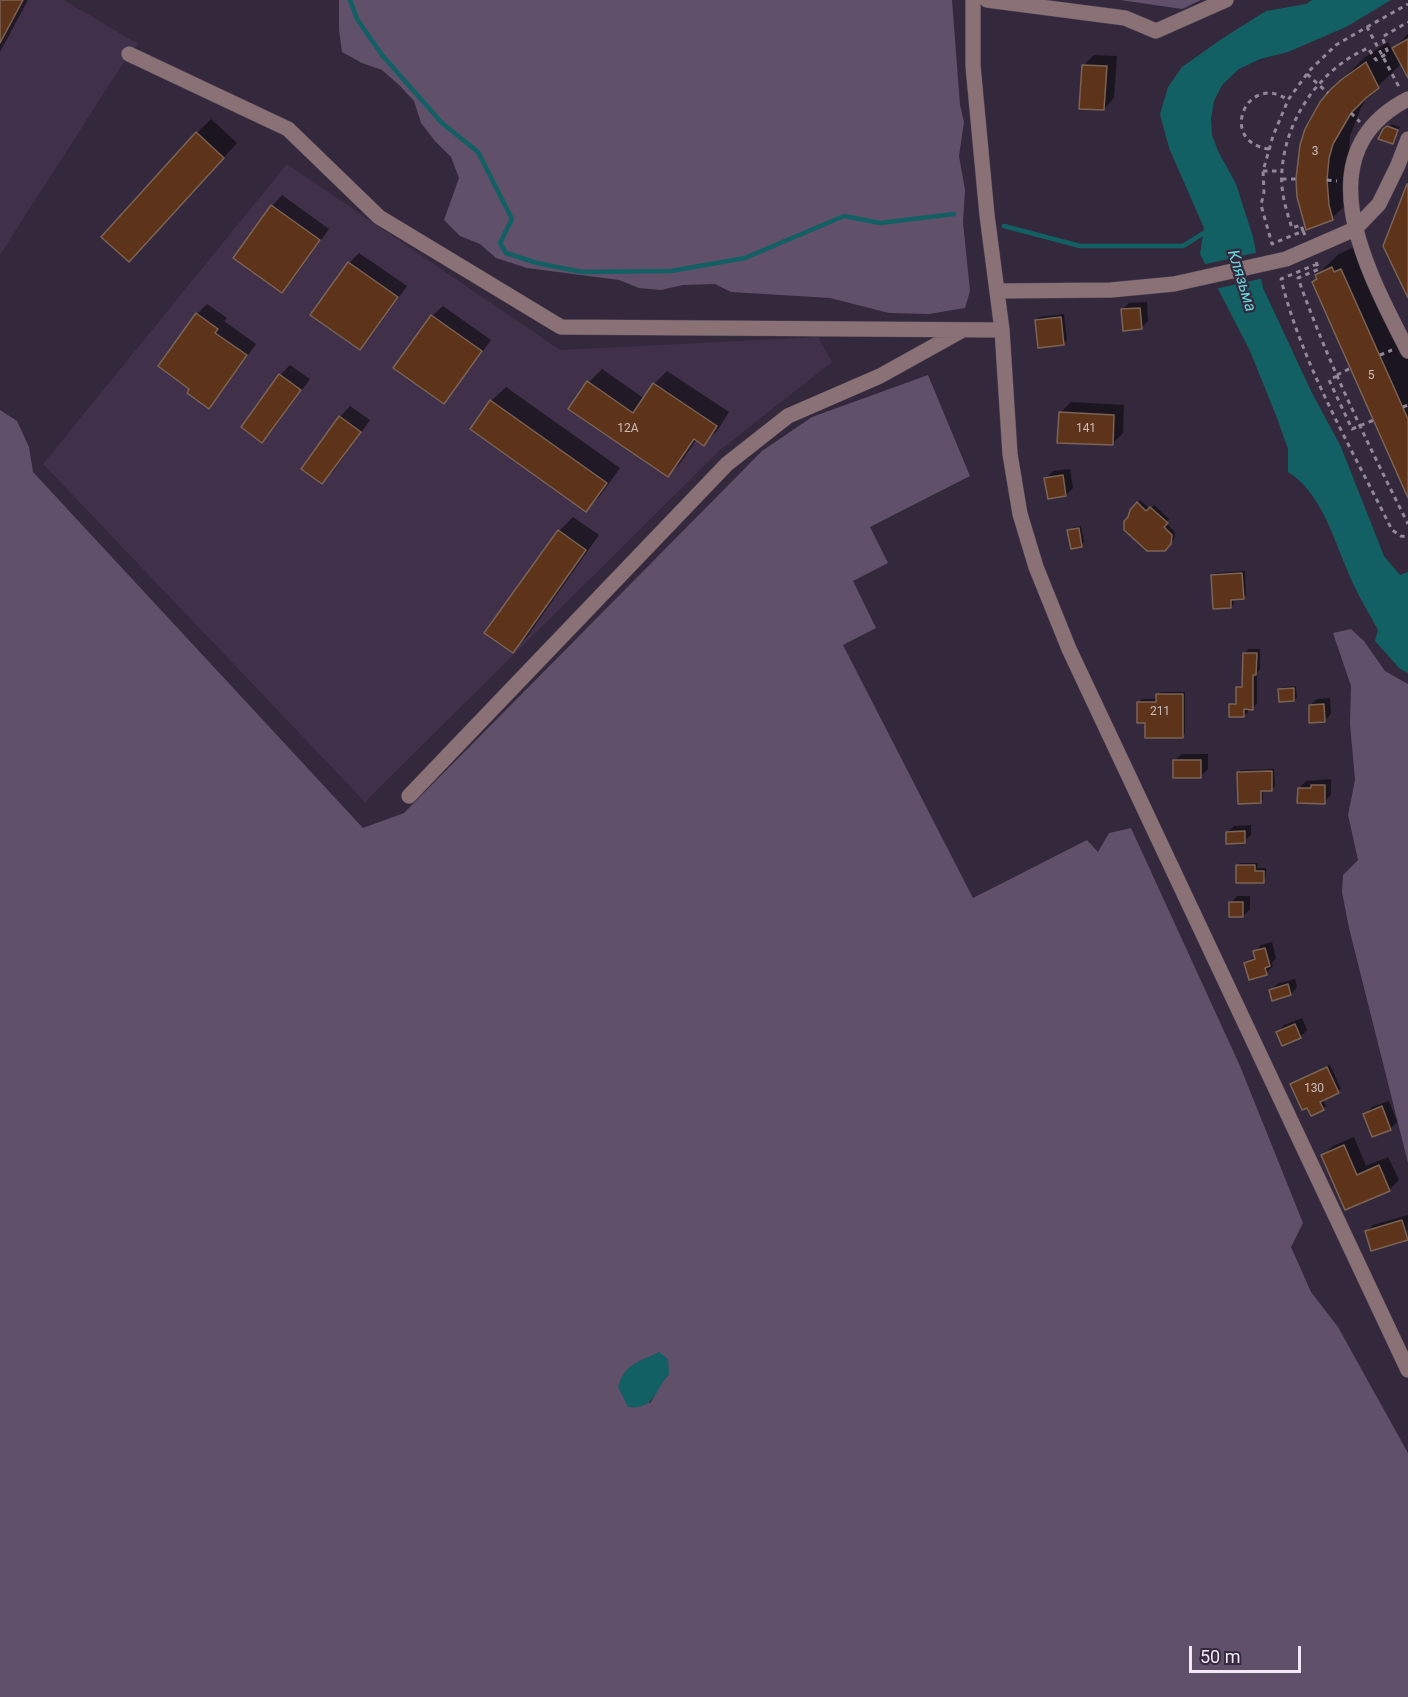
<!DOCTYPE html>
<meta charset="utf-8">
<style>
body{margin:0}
#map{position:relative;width:1408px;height:1697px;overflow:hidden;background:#34283c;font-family:Roboto,sans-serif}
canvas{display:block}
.scale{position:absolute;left:1189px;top:1646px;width:112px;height:27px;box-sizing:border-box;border:3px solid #f1e9f6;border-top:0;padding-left:8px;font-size:18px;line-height:21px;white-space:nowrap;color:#f1e9f6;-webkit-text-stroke:4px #34283c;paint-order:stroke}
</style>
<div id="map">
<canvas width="1408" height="1697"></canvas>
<div class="scale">50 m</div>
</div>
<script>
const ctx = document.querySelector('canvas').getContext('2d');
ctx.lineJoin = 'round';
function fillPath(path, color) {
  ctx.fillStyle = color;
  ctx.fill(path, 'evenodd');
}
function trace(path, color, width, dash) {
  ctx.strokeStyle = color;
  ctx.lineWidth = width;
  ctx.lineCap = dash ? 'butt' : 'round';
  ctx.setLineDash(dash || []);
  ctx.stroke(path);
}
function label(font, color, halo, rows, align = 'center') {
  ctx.font = font + ' Roboto,sans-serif';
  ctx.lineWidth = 4.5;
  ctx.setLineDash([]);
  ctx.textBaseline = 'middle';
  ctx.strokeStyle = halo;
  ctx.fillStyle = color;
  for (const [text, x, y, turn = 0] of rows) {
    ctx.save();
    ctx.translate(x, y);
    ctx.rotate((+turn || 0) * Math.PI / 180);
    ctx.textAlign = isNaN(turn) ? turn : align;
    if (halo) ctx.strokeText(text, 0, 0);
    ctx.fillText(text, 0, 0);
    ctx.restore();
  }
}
const built = new Path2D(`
 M 0,0 L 64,0 L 138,44 L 129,54 L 0,255 Z
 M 287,164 L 560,350 L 818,337 L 832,362 L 720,450 L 365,802 L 43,464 Z`);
const green = new Path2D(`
 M 339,0 L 952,0 L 960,105 L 964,122 L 959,156 L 965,190 L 963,222 L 970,291 L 965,308 L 929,314 L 889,313 L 830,298 L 731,292 L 715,284 L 683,285 L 661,290 L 639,288 L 619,280 L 527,268 L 496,258 L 480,244 L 460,236 L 444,220 L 459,178 L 451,157 L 435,141 L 421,123 L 414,101 L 399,85 L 382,70 L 362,63 L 342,52 L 339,30 Z
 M 1120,0 L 1201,0 L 1182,9 Z
 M 928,375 L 970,476 L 870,527 L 888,563 L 853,581 L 876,628 L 843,645 L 973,898 L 1087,840 L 1098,852 L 1109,833 L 1131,828 L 1240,1066 L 1303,1223 L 1291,1247 L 1311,1292 L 1338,1327 L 1408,1453 L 1408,1697 L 0,1697 L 0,410 L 17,421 L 29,447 L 33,472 L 363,828 L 404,813 L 762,451 L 812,417 ZM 650,1357 L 669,1374 L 661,1383 L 650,1404 L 639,1361 Z
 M 1351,629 L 1364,641 L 1385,671 L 1408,684 L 1408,1163 L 1349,928 L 1342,892 L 1343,875 L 1358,860 L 1348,815 L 1355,780 L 1350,724 L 1351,686 L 1333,633 Z`);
const water = new Path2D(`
 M 1312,0 L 1391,0 L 1346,27 L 1288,52 L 1260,59 L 1239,69 L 1222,85 L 1214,101 L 1211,119 L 1212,135 L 1218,151 L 1236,184 L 1253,237 L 1263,288 L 1311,391 L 1341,447 L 1384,556 L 1400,575 L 1408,572 L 1408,673 L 1400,669 L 1375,641 L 1378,630 C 1367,609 1354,589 1346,567 C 1332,534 1320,492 1288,472 L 1288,449 L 1277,418 L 1250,351 L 1200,254 L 1204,228 L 1169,148 L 1160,114 L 1168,87 L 1182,67 L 1223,38 L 1266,11 L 1306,4 Z
 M 659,1352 L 668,1359 L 669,1374 C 654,1391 655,1410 628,1407 L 618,1387 C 625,1363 639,1362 659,1352 Z`);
const pier = new Path2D(`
 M 1259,252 L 1264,278 L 1215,289 L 1202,265 Z`);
const shadow = new Path2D(`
 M 0,0 L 28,0 L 0,52 Z
 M 1408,34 L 1408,71 L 1402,63 L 1370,94 L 1361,107 L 1350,136 L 1348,167 L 1354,197 L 1332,218 L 1307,228 L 1331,91 L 1364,58 L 1388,42 L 1392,50 Z
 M 1094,55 L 1117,56 L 1114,98 L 1104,109 L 1084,65 Z
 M 211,119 L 237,143 L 143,246 L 197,133 Z
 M 1392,124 L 1400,127 L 1392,142 L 1388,127 Z
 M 282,195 L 329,229 L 292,281 L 282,291 L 272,206 Z
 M 1354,247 L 1408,350 L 1408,494 L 1317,275 L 1339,254 Z
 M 359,253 L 407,286 L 370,338 L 360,348 L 349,263 Z
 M 1147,302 L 1148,321 L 1142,327 L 1122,310 L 1129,303 Z
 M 207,304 L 227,318 L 224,321 L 256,344 L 219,396 L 209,407 L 197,314 Z
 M 443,306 L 491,340 L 454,391 L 444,402 L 432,316 Z
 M 1064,314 L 1067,340 L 1064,343 L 1036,320 L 1039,317 Z
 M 290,365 L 310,379 L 273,430 L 262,441 L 280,375 Z
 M 602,369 L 645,399 L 654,384 L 667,371 L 729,412 L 717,431 L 704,444 L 697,439 L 681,462 L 668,476 L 589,382 Z
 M 506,387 L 620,468 L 600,496 L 586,510 L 472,429 L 491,401 Z
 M 1071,402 L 1124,405 L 1123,433 L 1112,444 L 1060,413 Z
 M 350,406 L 370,420 L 333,472 L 322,482 L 340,417 Z
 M 1070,469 L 1073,488 L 1066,495 L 1046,478 L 1053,471 Z
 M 1140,500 L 1150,509 L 1154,505 L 1169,519 L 1166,523 L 1175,532 L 1174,539 L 1164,550 L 1131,511 Z
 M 573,517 L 599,535 L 527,637 L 513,651 L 559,531 Z
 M 1081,526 L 1084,542 L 1081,545 L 1069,531 L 1072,528 Z
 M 1245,571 L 1246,595 L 1243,598 L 1233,598 L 1234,604 L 1231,607 L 1212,576 L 1215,573 Z
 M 1249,649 L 1260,649 L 1260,669 L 1257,672 L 1257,704 L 1252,708 L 1248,708 L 1248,712 L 1244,716 L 1231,705 L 1237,701 L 1237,688 L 1243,684 L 1244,653 Z
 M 1296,686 L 1297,697 L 1294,700 L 1280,690 L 1283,687 Z
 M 1161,692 L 1185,692 L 1185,733 L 1182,736 L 1147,721 L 1139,702 L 1142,699 L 1158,699 L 1158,695 Z
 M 1330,698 L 1331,714 L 1324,721 L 1310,705 L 1317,699 Z
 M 1182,754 L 1208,754 L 1208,769 L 1201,776 L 1175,760 Z
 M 1274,769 L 1275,786 L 1272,789 L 1263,790 L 1263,799 L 1260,802 L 1238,773 L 1241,770 Z
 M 1331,779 L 1331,795 L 1324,802 L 1299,788 L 1306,781 Z
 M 1251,825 L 1251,835 L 1244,841 L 1227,833 L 1234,826 Z
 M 1240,863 L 1258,863 L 1257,868 L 1266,868 L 1266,878 L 1263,881 L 1237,866 Z
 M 1237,896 L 1250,896 L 1250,909 L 1243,916 L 1231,903 Z
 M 1272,942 L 1276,958 L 1272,963 L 1273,966 L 1266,973 L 1246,963 L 1256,955 L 1255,952 L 1261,945 Z
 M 1295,979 L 1297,987 L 1291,994 L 1271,991 L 1277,984 Z
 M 1302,1018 L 1307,1030 L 1300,1037 L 1278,1032 L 1284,1025 Z
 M 1330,1065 L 1341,1089 L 1323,1099 L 1326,1106 L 1323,1109 L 1292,1084 Z
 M 1389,1101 L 1397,1122 L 1390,1129 L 1365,1114 L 1372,1107 Z
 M 1354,1137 L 1366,1166 L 1388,1157 L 1399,1180 L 1389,1190 L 1346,1208 L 1323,1155 L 1333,1146 Z
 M 1408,1215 L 1407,1239 L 1366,1232 L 1373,1225 Z`);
const stream = new Path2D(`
 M 350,0 L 357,19 L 382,55 L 442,123 L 478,152 L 512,219 L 500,243 L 506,253 L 537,263 L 582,272 L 671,271 L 745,258 L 844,216 L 880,223 L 954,214
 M 1004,226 L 1080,246 L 1183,246 L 1207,231`);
const building = new Path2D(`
 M 0,0 L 23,0 L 0,43 Z
 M 1408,39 L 1408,78 L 1392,48 Z
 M 1366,62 L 1379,88 L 1367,97 L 1351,113 L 1333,144 L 1329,158 L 1327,180 L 1329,205 L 1333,220 L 1306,230 L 1297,197 L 1296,179 L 1300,145 L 1305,129 L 1320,102 L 1330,90 L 1341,80 Z
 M 1082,65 L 1107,66 L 1104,110 L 1079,109 Z
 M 1387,126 L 1398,130 L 1393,144 L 1378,139 L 1383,129 Z
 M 196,132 L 224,158 L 129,262 L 101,237 Z
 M 1407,184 L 1408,184 L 1408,298 L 1383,246 Z
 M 271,205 L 320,240 L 282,293 L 233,258 Z
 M 348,262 L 398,297 L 360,350 L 310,315 Z
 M 1332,267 L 1334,272 L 1341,269 L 1408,419 L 1408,498 L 1312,282 L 1317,279 L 1315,275 Z
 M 1140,308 L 1142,329 L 1123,331 L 1121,309 Z
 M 196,313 L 218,329 L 215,333 L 247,355 L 209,409 L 187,393 L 189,389 L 158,366 Z
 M 431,315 L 482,351 L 444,404 L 393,368 Z
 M 1061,317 L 1064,345 L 1038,348 L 1035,320 Z
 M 279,374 L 301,390 L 262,443 L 241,427 Z
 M 587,381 L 633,413 L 653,383 L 717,426 L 704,446 L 694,439 L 668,477 L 568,409 Z
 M 490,400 L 607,483 L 586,512 L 470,429 Z
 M 1059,412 L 1114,415 L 1113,445 L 1057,443 Z
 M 339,416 L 361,432 L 322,484 L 301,469 Z
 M 1063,475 L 1066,496 L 1048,499 L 1044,478 Z
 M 1137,502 L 1146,511 L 1150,507 L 1168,523 L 1164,527 L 1172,535 L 1171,544 L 1165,551 L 1147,551 L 1124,530 L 1124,521 L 1128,517 L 1130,510 Z
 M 1079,528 L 1082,547 L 1071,549 L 1067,530 Z
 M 558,530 L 586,550 L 513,653 L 484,633 Z
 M 1242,573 L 1244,599 L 1231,600 L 1231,608 L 1213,609 L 1211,575 Z
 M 1243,653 L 1257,653 L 1256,675 L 1253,675 L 1253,710 L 1244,709 L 1244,717 L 1229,717 L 1229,704 L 1236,704 L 1236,687 L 1242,687 Z
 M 1294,688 L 1294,701 L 1279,702 L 1278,689 Z
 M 1156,694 L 1183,694 L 1183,738 L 1145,738 L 1145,723 L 1137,723 L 1137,702 L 1156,702 Z
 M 1324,704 L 1325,722 L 1309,723 L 1309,705 Z
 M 1173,760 L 1201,760 L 1201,778 L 1173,778 Z
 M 1272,771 L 1272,791 L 1261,791 L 1261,803 L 1238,804 L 1237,772 Z
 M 1311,785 L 1325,785 L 1325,804 L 1297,803 L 1298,788 L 1311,788 Z
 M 1245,831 L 1245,843 L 1226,844 L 1226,832 Z
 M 1236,865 L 1255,865 L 1255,871 L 1264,871 L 1264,883 L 1236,883 Z
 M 1229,902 L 1243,902 L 1243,917 L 1229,917 Z
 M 1265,948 L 1270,966 L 1265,968 L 1267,975 L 1249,980 L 1244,963 L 1255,959 L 1253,951 Z
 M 1288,984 L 1291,995 L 1272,1001 L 1269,990 Z
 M 1295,1024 L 1301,1038 L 1282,1046 L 1276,1032 Z
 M 1327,1067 L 1339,1093 L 1320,1102 L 1324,1110 L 1311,1116 L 1307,1108 L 1302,1110 L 1290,1084 Z
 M 1382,1106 L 1391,1130 L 1372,1137 L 1363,1114 Z
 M 1344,1145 L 1357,1175 L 1379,1165 L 1390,1191 L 1345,1210 L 1321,1155 Z
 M 1402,1220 L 1408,1240 L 1371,1251 L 1365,1231 Z`);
const path = new Path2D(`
 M 1367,27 L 1408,4
 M 1307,74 L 1328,93
 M 1351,113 L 1360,122
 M 1269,149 C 1217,142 1247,71 1288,100
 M 1263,171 L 1282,171
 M 1282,179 L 1296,179
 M 1327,180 L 1337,181
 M 1303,231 L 1301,225 L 1292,228 C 1286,210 1280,190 1282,170 C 1286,118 1320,69 1368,48 L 1376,60 L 1388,53 L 1382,37 L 1408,22
 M 1305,235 L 1303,231 L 1272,244 L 1261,205 L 1264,192 L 1263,171 L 1273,136 L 1288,100 L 1309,71 L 1336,45 L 1367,27 L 1399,87
 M 1316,262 L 1319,269 L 1298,278 C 1328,363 1368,444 1408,524
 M 1317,264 L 1281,279 C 1302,365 1353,451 1392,530 L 1401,536 L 1408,537
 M 1380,355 L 1392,350
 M 1337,375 L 1351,368
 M 1337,376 L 1329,380 L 1352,429 L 1374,420
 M 1403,407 L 1408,405`);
const minor = new Path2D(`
 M 973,0 L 973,66 L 987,215 L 1002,330 L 1010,454 L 1020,514 L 1036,567 L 1069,649 L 1408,1370
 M 987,0 L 1125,18 L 1156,31 L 1226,0
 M 129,54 L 288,129 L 379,217 L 561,327 L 1002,330
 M 1408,99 C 1301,154 1369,274 1408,351
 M 997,291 L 1111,290 L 1174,284 L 1286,259 L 1355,229 L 1379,204 L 1398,165 L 1408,139
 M 409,796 L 727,464 L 788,416 L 880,376 L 961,331`);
const numberNames = [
 ["3",1315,152],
 ["5",1371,376],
 ["12А",628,429],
 ["141",1086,429],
 ["211",1160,712],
 ["130",1314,1089]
];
const waterNames = [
 ["Клязьма",1241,281,73]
];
fillPath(built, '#403049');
fillPath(green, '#605069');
fillPath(water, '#126063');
fillPath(pier, '#34283c');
fillPath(shadow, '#0007');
trace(stream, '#126063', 4.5);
fillPath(building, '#5d341a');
trace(building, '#7b6355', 1.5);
trace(minor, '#4e4356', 16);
trace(path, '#928898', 3, [4.5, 4.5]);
trace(minor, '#8a7175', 15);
label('12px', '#ccbcbf', null, numberNames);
label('italic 16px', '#69d7db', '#34283c', waterNames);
</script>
